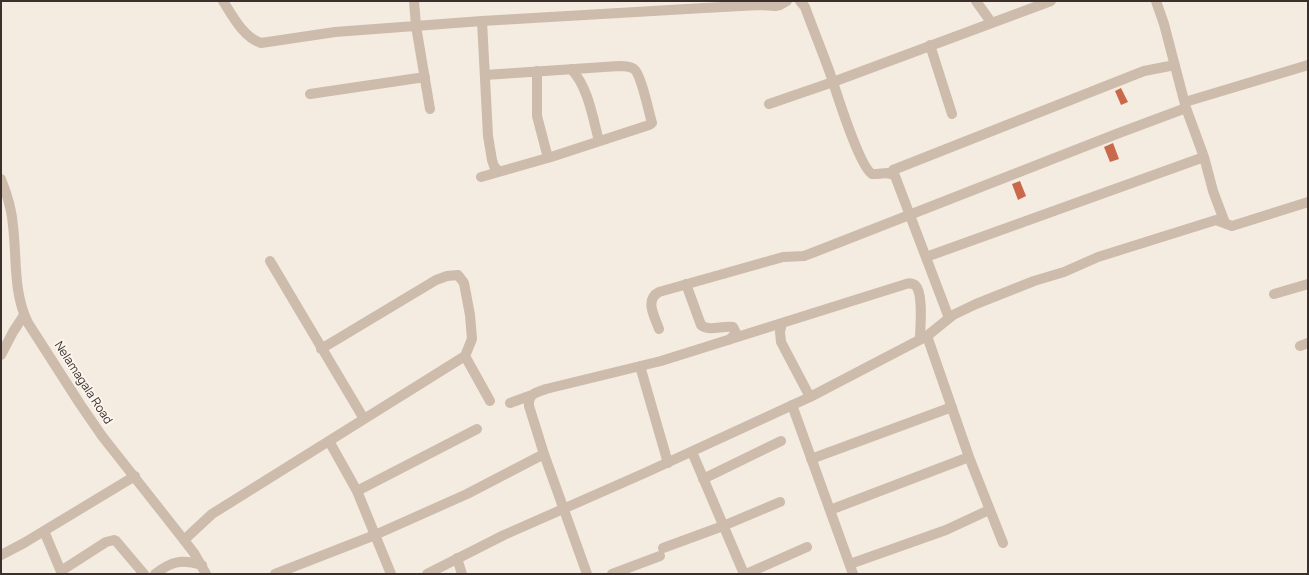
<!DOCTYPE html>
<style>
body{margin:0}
#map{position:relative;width:1309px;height:575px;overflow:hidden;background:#f4ebe1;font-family:Manrope,sans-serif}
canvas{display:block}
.frame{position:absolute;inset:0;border:2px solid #3b302b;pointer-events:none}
</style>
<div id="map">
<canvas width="1309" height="575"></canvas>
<div class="frame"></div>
</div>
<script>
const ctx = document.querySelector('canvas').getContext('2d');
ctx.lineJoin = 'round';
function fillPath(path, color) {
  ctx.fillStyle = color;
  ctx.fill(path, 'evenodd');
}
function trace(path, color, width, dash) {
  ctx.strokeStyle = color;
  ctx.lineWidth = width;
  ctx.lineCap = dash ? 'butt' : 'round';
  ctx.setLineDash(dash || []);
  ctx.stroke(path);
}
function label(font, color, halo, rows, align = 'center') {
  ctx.font = font + ' Manrope,sans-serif';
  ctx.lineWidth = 4;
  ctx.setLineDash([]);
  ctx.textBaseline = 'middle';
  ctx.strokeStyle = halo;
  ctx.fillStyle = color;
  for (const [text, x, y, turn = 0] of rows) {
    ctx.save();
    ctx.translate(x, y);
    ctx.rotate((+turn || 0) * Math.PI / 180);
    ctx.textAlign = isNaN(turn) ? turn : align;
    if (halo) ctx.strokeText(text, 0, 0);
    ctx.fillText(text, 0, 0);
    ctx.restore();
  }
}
const building = new Path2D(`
 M 1121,88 L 1128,102 L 1121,105 L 1115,91 Z
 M 1113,143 L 1119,159 L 1110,162 L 1104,147 Z
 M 1020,181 L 1026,196 L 1018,200 L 1012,184 Z`);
const minor = new Path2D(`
 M 223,1 C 232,15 243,37 261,43 L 335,32 L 482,21 L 704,8 L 760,5 L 775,6 L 780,5 L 787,1
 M 414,1 L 416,26 L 430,109
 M 800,1 L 805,7 C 813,29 822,51 830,73 C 836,91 859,166 872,174 C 881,175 888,170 895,176 L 949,318
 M 976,1 L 991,22
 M 1156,1 L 1164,24 L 1186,108 L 1204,157 L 1213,191 L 1225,223
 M 482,21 L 488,136 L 492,160 L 494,166 L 499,172
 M 930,45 L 952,114
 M 571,69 C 588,86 593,119 599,141
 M 537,71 L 537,116 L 548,158
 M 310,94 L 425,77
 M 1185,102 L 1308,65
 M 769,104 L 833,82 L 1051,1
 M 891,174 L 893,170 L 1144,71 L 1175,65
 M 481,177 L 551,157 L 649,125 L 652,123 C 649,113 641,74 634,69 C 630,66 624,66 619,66 L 485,75
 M 926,257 L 1204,157
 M 270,261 L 364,419
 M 686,284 L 701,325 C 710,332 722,325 733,327 L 736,333 L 729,340
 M 1274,294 L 1308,284
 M 782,323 L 780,332 L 781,342 L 810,397
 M 659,329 C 655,317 644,300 659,292 L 783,257 L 804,256 L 812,253 L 1119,133 L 1186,108
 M 927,336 L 969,457 L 1003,543
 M 1300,346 L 1308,343
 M 1,355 L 13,332 L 24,315
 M 465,356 L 490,401
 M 640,366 L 668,463
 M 510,403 L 532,395
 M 792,405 L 853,574
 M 329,441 L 357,491 L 391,574
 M 692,452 L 744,574
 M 811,459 L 952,407
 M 703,479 L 781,441
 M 357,491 L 477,429
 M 830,510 L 969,457
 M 44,531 L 62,574
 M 184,540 L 212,514 L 465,356 L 472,339 L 470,315 L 464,283 L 458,275 L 447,276 L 436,280 L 321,349
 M 663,548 L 723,526 L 780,502
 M 1,555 L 24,543 L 135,476
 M 457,558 L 462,574
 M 850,564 L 946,530 L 989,510
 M 61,571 L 106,542 L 114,540 L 116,541 L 144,574
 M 155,574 C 172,561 181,559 202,565
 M 275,574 L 375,535 L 467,494 L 544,454
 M 427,574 L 504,535 L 647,472 L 810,397 L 927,336 L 953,315 L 976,304 L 1034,281 L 1064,272 L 1098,257 L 1216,220 L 1232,226 L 1308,202
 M 587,574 L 544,454 L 529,406 C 528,393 536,393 546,389 L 661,361 L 906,284 C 909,283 912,283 915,285 C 924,293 920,328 920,339
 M 612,574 L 660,556
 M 746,574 L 807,547`);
const tertiary = new Path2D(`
 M 1,179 C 7,194 12,210 13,226 C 17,258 13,293 28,323 L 80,404 L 102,436 L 184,540 L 194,553 L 206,574`);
const streetNames = [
 ["Nelamagala Road",83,383,57]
];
fillPath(building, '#c8694b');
trace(minor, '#cdbbac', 10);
trace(tertiary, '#cdbbac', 10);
label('12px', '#3b302b', '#fbf5ee', streetNames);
</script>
